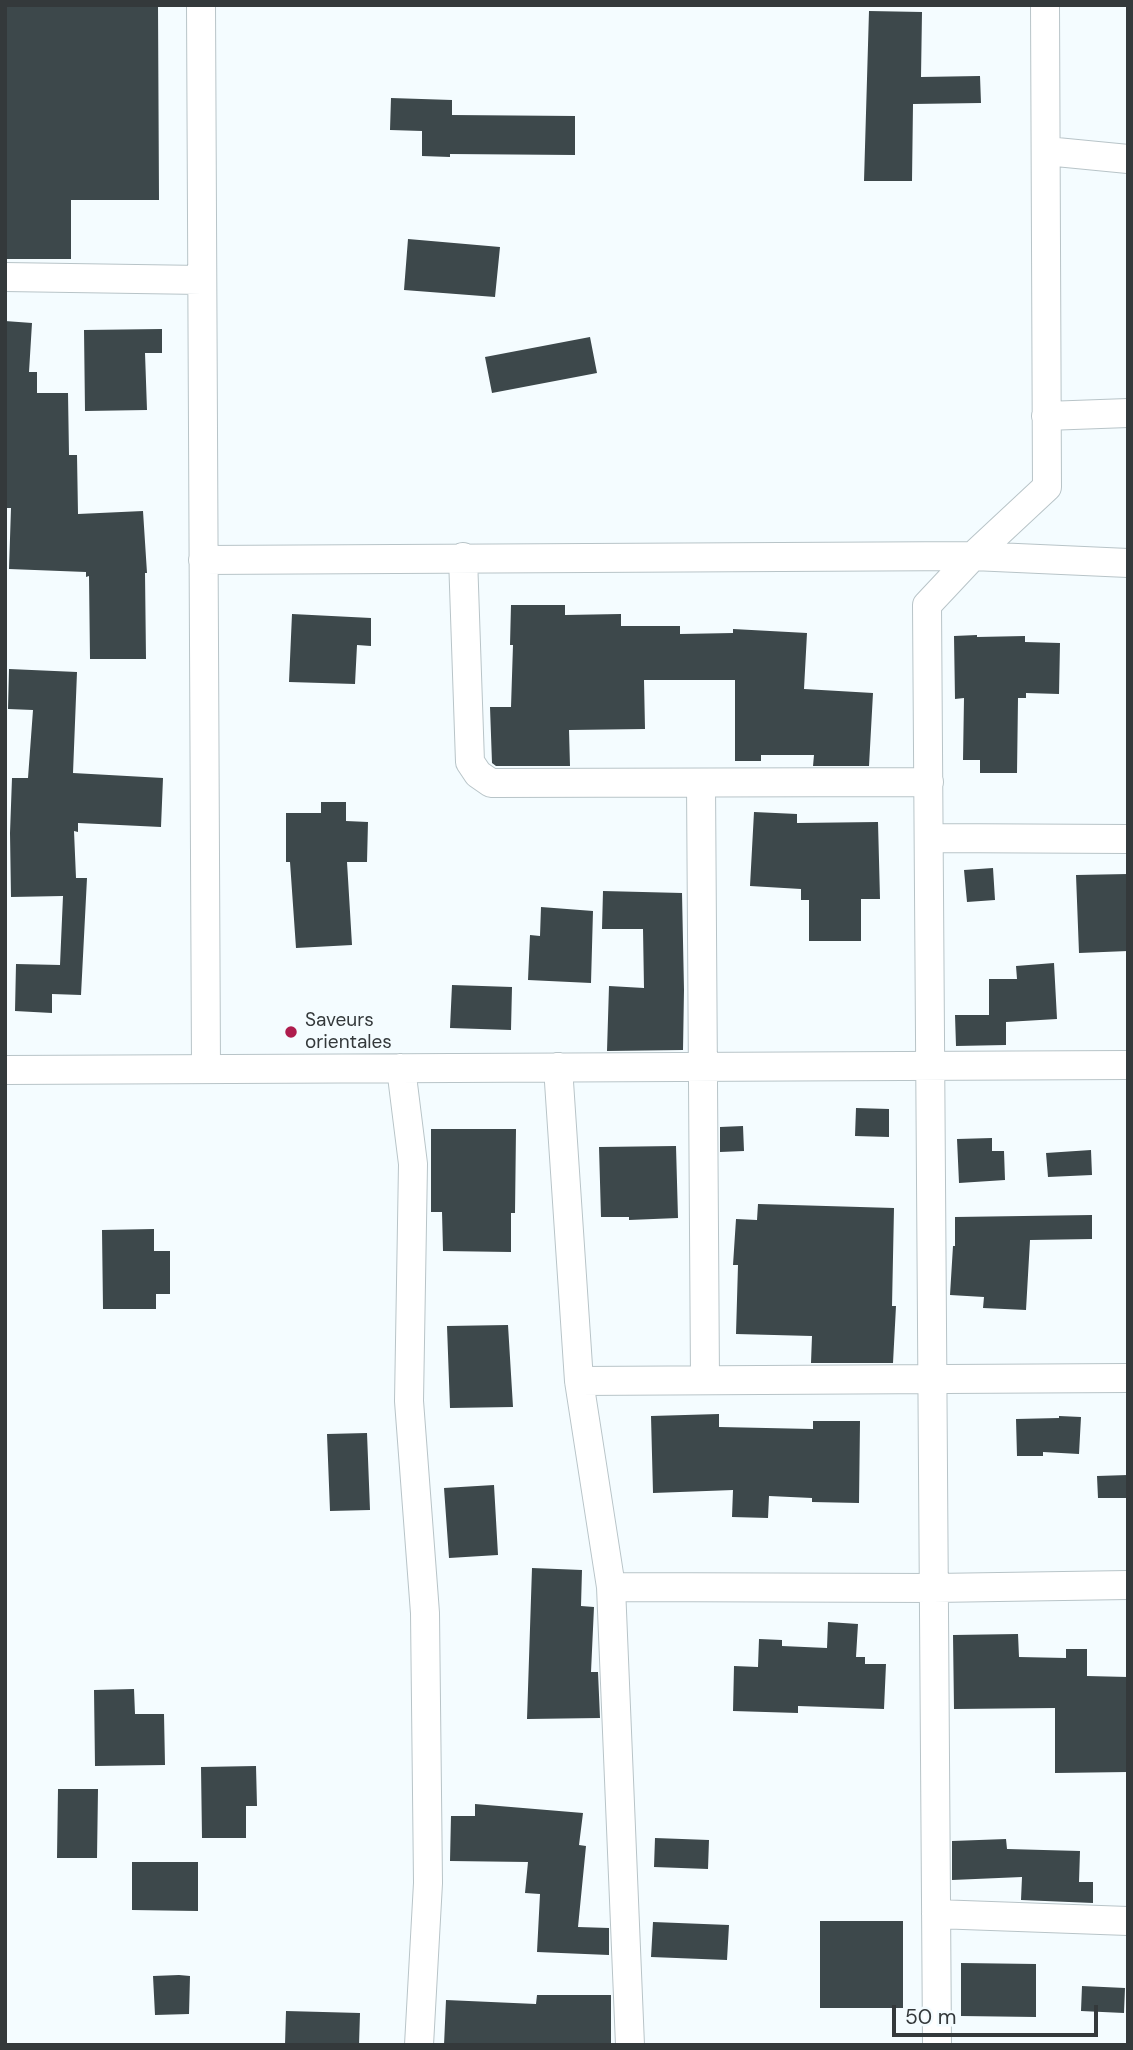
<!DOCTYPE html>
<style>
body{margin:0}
#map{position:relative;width:1133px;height:2050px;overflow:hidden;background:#f4fcff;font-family:"DM Sans",sans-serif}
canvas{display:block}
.frame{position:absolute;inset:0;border:7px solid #34393b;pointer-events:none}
.scale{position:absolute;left:892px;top:2005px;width:206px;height:32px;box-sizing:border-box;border:4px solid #34393b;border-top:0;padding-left:9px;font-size:21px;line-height:24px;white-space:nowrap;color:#34393b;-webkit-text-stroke:5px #f4fcff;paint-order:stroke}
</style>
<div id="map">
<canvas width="1133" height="2050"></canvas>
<div class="frame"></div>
<div class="scale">50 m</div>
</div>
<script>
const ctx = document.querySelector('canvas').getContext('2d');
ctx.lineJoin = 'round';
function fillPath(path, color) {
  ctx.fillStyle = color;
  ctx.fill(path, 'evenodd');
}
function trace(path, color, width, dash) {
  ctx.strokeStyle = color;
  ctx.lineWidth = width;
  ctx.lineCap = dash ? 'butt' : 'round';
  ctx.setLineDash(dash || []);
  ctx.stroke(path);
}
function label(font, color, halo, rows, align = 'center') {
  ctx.font = font + ' "DM Sans",sans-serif';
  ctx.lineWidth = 7;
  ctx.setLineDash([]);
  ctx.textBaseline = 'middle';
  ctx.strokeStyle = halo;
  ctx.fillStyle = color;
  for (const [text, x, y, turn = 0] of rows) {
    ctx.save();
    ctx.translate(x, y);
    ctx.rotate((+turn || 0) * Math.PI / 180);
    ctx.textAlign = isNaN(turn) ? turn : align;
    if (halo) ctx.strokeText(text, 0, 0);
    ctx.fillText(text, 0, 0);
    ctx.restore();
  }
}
const building = new Path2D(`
 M 5,5 L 158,5 L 159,200 L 71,200 L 71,259 L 5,259 Z
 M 869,11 L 922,12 L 921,77 L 980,76 L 981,103 L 913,104 L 912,181 L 864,181 Z
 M 391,98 L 452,100 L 452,115 L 575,116 L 575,155 L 450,154 L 450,157 L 422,156 L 422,131 L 390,130 Z
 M 408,239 L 500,247 L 495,297 L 404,290 Z
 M 5,321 L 32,323 L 29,372 L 37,372 L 37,393 L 68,393 L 69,455 L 77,455 L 78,514 L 143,511 L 147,573 L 145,573 L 146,659 L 90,659 L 89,576 L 86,577 L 86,572 L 9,569 L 11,508 L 5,508 Z
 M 162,329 L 162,353 L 145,353 L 147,410 L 85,411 L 84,330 Z
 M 590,337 L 597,373 L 492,393 L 485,357 Z
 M 511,605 L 565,605 L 565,615 L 621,614 L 621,626 L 680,626 L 680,634 L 733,633 L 733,629 L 807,633 L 804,689 L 873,693 L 869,766 L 813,766 L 814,755 L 761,755 L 761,761 L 735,761 L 735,680 L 644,680 L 645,729 L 569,730 L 570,766 L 496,766 L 492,763 L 490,707 L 511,707 L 513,645 L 510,645 Z
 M 292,614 L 371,618 L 371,646 L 357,645 L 355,684 L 289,682 Z
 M 977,635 L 977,637 L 1025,636 L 1025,642 L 1060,643 L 1059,694 L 1026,693 L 1026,698 L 1018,698 L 1017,773 L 980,773 L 980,760 L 963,760 L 964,698 L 955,699 L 954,636 Z
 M 9,669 L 77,672 L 73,773 L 163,778 L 161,827 L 78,823 L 78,832 L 74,831 L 76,878 L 87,878 L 81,995 L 52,994 L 52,1013 L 15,1011 L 16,964 L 60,965 L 63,896 L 11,897 L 10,833 L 12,778 L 28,778 L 33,710 L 8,709 Z
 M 321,802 L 346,802 L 346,821 L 368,822 L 367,862 L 347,862 L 352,945 L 296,948 L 290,862 L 286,862 L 286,813 L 321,813 Z
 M 754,812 L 797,814 L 797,823 L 878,822 L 880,899 L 861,899 L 861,941 L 809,941 L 809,900 L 801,900 L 801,889 L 750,886 Z
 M 993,868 L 995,900 L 967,902 L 964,870 Z
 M 1128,874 L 1128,951 L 1079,953 L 1076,875 Z
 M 603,891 L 682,893 L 684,990 L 683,1050 L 607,1051 L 609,986 L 644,988 L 643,929 L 602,929 Z
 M 541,907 L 593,911 L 591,983 L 528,980 L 530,935 L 540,936 Z
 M 1054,963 L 1057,1019 L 1006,1022 L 1006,1045 L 956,1046 L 955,1015 L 989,1015 L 989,979 L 1017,979 L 1016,966 Z
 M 452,985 L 512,987 L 511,1030 L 450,1028 Z
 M 856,1108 L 889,1109 L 889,1137 L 855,1136 Z
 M 743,1126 L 744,1151 L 720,1152 L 720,1127 Z
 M 431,1129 L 516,1129 L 515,1213 L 511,1213 L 511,1252 L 443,1251 L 442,1212 L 431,1212 Z
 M 992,1138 L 992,1151 L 1004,1151 L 1005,1180 L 959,1183 L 957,1139 Z
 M 676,1146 L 678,1218 L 629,1220 L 629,1217 L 601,1217 L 599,1147 Z
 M 1091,1150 L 1092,1175 L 1048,1177 L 1046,1153 Z
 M 758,1204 L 894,1208 L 892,1306 L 896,1306 L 893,1363 L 811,1363 L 812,1336 L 736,1334 L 738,1265 L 733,1265 L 736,1219 L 757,1220 Z
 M 1092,1215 L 1092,1239 L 1030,1240 L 1026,1310 L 983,1308 L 984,1297 L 950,1295 L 953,1246 L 955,1246 L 955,1217 Z
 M 154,1229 L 154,1251 L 170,1251 L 170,1294 L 156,1294 L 156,1309 L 103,1309 L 102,1230 Z
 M 508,1325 L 513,1407 L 450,1408 L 447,1326 Z
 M 719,1414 L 719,1427 L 813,1429 L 813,1421 L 860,1421 L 859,1503 L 812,1502 L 812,1498 L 769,1496 L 768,1518 L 732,1517 L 733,1490 L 653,1493 L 651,1416 Z
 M 1059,1416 L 1081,1417 L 1079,1454 L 1043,1452 L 1043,1456 L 1017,1456 L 1016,1419 L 1059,1418 Z
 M 367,1433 L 370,1510 L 330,1511 L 327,1434 Z
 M 1128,1475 L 1128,1498 L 1098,1498 L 1097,1476 Z
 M 494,1485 L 498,1555 L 449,1558 L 444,1488 Z
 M 532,1568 L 582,1570 L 581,1606 L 594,1607 L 591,1672 L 598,1672 L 600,1718 L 527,1719 Z
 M 828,1622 L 858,1624 L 856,1657 L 865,1657 L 865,1664 L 886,1664 L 884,1709 L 798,1706 L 798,1713 L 733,1711 L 734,1666 L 758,1667 L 759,1639 L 782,1640 L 782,1646 L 827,1648 Z
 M 1018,1634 L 1019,1657 L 1066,1658 L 1066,1649 L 1087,1649 L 1087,1676 L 1128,1677 L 1128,1772 L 1055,1773 L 1055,1708 L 954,1709 L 953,1635 Z
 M 134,1689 L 135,1714 L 164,1714 L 165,1765 L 95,1766 L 94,1690 Z
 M 256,1766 L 257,1806 L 246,1806 L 246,1838 L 202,1838 L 201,1767 Z
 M 58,1789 L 98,1789 L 97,1858 L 57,1858 Z
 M 475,1804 L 583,1813 L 579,1845 L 586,1846 L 578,1927 L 609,1928 L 609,1955 L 537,1952 L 540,1894 L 525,1893 L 528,1862 L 450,1861 L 451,1816 L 475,1816 Z
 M 655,1838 L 709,1840 L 708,1869 L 654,1867 Z
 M 1006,1839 L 1007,1849 L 1080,1851 L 1079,1882 L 1093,1882 L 1093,1903 L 1021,1900 L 1022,1877 L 952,1880 L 952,1841 Z
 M 132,1862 L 198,1862 L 198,1911 L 132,1910 Z
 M 820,1921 L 903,1921 L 903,2008 L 820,2008 Z
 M 653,1922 L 729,1925 L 727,1960 L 651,1957 Z
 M 961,1963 L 1036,1964 L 1036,2017 L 961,2016 Z
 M 179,1975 L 190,1976 L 189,2014 L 155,2015 L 153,1976 Z
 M 1082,1986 L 1125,1988 L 1124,2013 L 1081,2011 Z
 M 537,1995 L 611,1995 L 611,2045 L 444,2045 L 446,2000 L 536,2004 Z
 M 286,2011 L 360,2013 L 359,2045 L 285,2045 Z`);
const minor = new Path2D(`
 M 201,5 L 206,1068
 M 1046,151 L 1128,159
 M 5,277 L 202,280
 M 1046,416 L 1128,413
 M 463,557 L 470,762 L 478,774 L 491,783 L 929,782
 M 203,560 L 973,556 L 1128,563
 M 701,783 L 705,1380
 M 929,838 L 1128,839
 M 558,1067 L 579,1381 L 611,1587 L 630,2045
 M 401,1068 L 413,1164 L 409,1401 L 425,1613 L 428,1883 L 419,2045
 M 5,1070 L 1128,1065
 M 579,1381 L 1128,1378
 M 611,1587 L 934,1588 L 1128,1585
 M 936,1914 L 1128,1921
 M 937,2045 L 927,605 L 973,556 L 1047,487 L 1045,5`);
const markers = [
 [291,1032,7,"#ae1c4d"]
];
const poiNames = [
 ["Saveurs",305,1021],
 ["orientales",305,1043]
];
fillPath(building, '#3d484b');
trace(minor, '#b8c4c8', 30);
trace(minor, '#fff', 28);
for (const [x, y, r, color] of markers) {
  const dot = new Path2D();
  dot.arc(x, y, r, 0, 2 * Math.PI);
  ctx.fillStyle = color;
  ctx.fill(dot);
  trace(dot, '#f4fcff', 2.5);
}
label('19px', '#34393b', '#f4fcff', poiNames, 'left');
</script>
